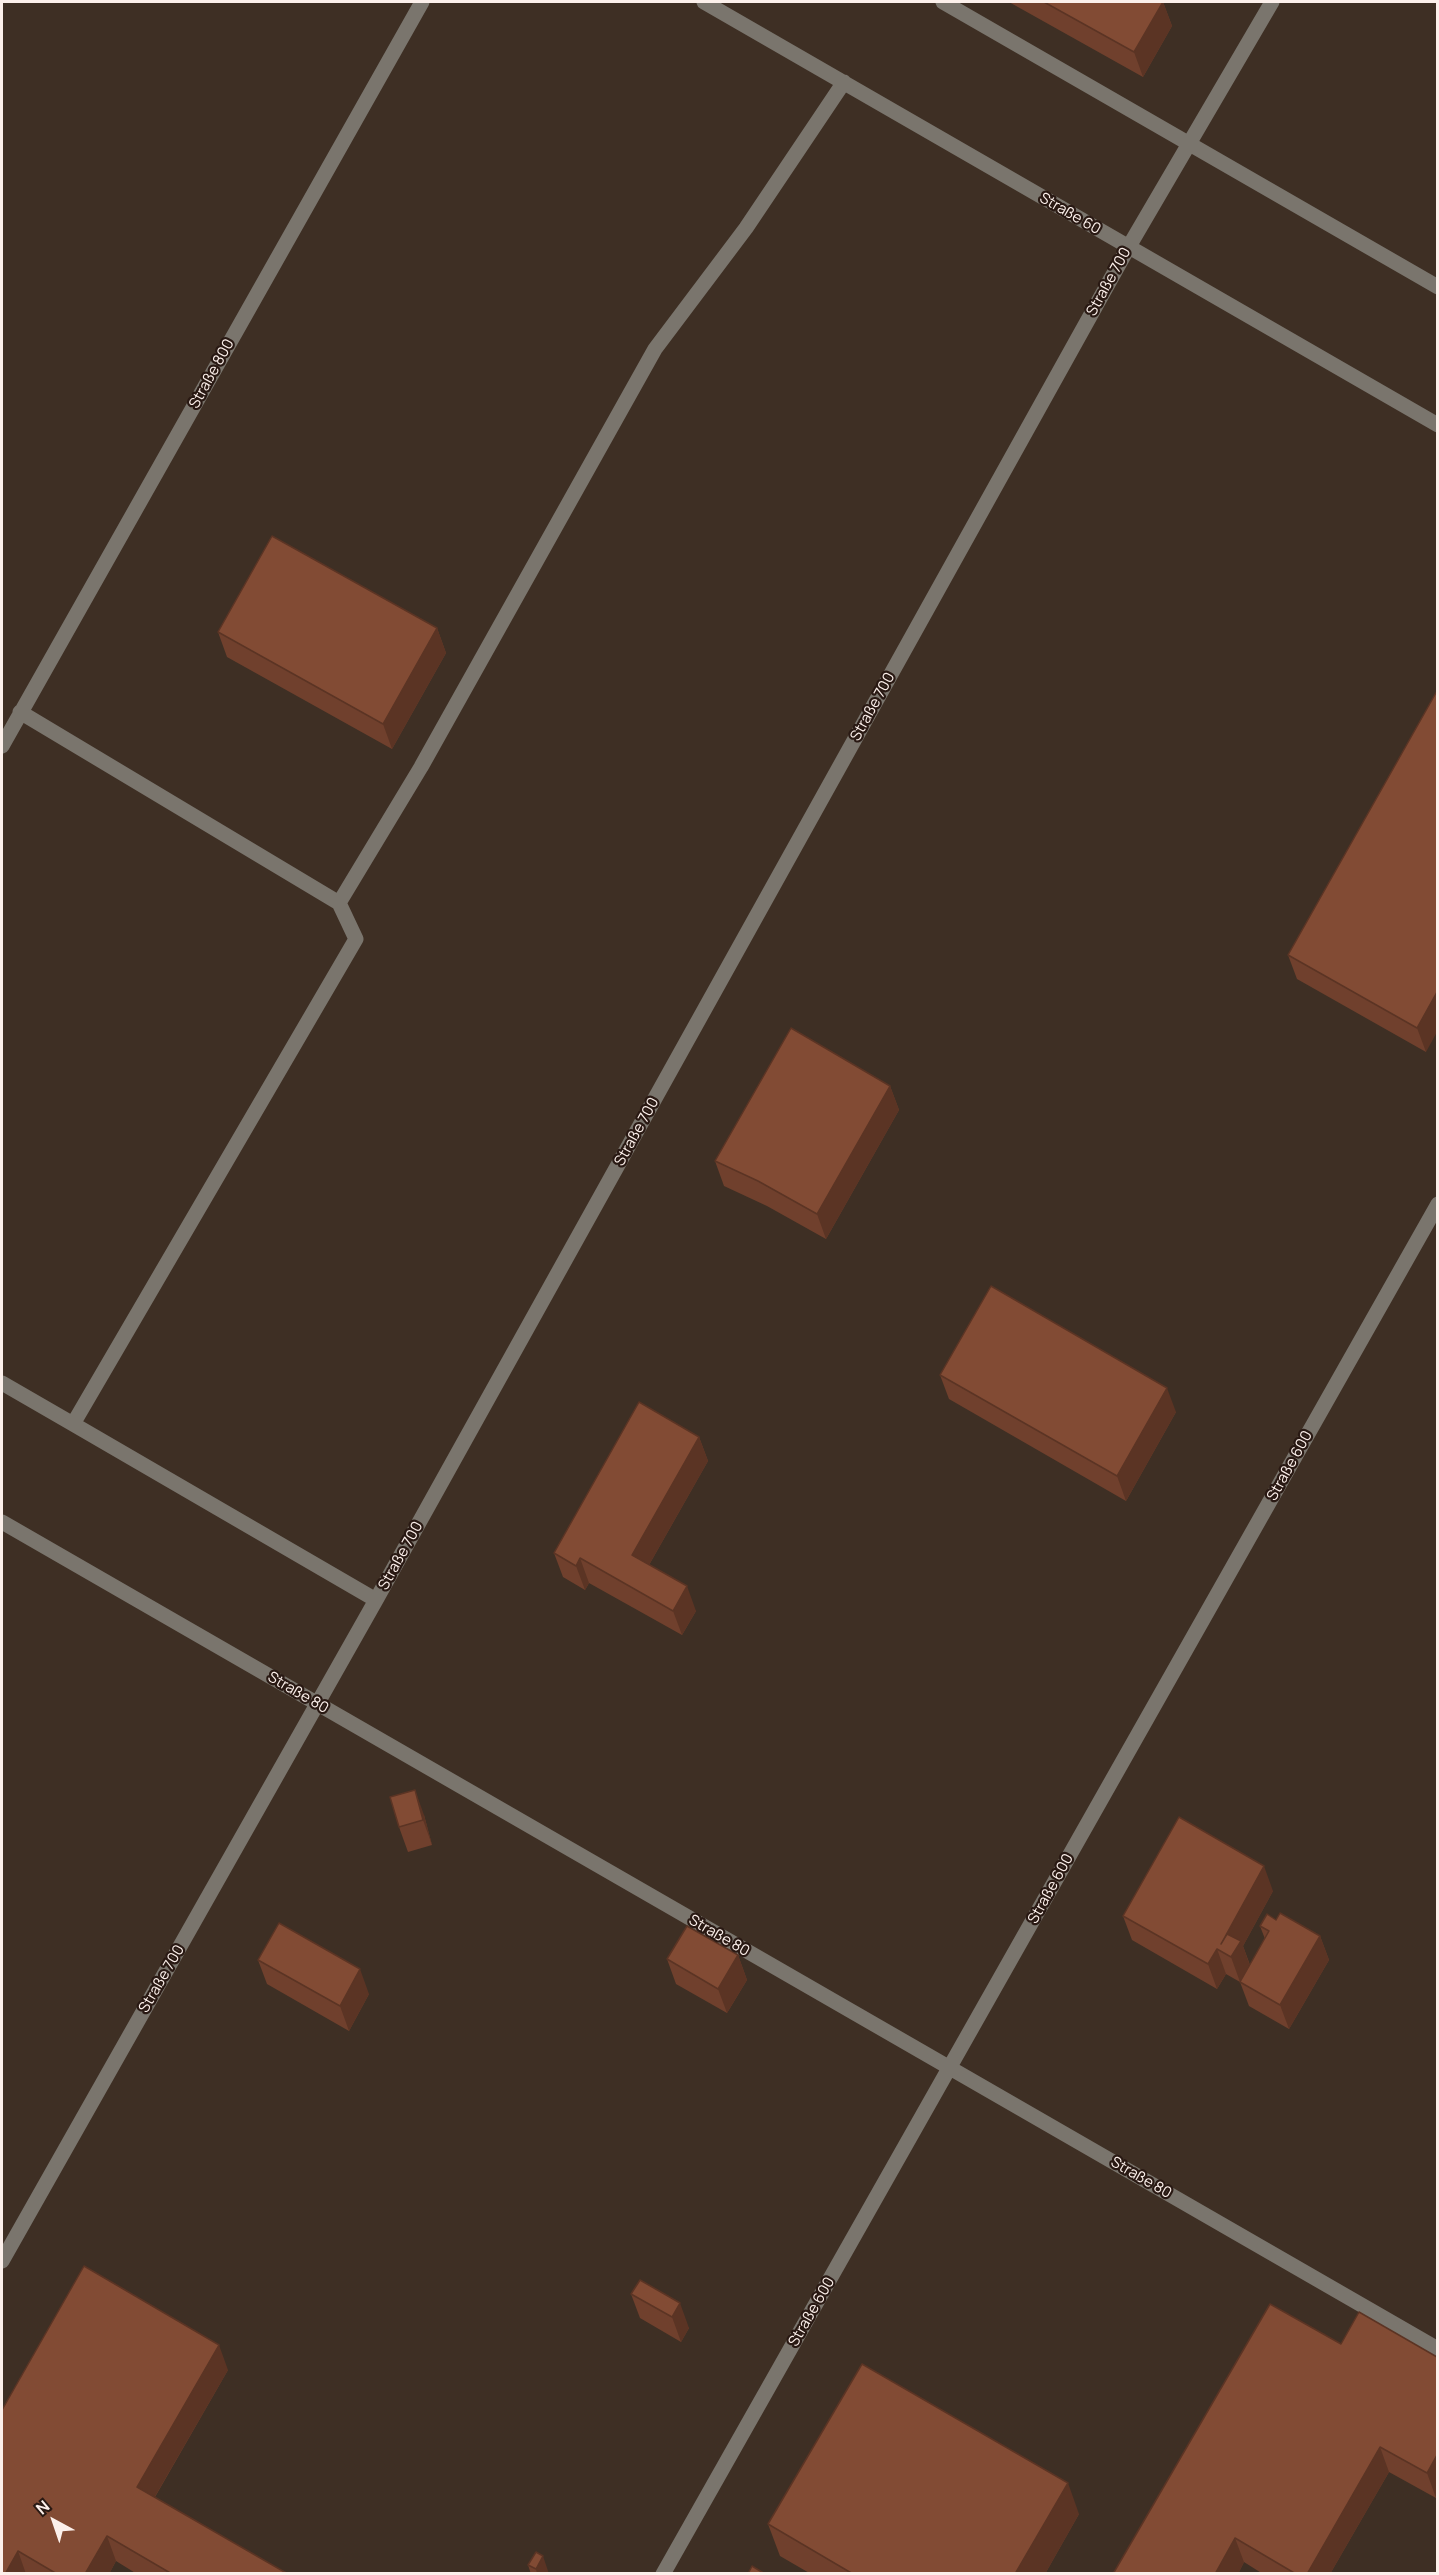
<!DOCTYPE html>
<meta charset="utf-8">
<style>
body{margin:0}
#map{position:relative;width:1439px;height:2575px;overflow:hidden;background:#33231c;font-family:Manrope,sans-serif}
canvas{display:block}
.frame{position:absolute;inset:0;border:3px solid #fcf0eb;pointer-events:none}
.north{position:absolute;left:24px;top:2491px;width:60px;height:60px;-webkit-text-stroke:4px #291913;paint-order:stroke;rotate:320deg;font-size:16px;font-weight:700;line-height:24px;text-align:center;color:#fcf0eb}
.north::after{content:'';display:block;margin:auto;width:21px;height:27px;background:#fcf0eb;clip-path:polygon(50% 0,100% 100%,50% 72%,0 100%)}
</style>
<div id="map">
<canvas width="1439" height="2575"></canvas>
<div class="frame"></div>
<div class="north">N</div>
</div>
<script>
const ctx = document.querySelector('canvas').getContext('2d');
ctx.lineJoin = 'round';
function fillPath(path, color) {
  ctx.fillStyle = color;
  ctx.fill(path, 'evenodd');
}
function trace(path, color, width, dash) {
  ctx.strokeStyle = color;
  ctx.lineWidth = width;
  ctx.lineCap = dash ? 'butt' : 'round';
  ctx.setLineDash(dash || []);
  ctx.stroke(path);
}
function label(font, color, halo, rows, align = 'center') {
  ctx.font = font + ' Manrope,sans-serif';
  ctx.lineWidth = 4.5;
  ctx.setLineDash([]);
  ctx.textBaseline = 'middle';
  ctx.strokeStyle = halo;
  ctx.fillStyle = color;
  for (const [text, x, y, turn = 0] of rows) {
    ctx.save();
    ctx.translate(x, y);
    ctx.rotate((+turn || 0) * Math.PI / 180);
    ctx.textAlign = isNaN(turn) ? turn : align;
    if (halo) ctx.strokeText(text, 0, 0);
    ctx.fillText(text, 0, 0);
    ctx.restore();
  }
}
const industrial = new Path2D(`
 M 2,2 L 1437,2 L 1437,2573 L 2,2573 Z`);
const minor = new Path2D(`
 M 704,2 L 1438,425
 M 943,2 L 1438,287
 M 20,712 L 339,903
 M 2,746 L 422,2
 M 2,1383 L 73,1424
 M 2,1522 L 1438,2349
 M 376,1600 L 73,1424 L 356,939 L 339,903 L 421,767 L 655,349 L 746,228 L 844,82
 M 2,2261 L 376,1600 L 1128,248 L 1272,2
 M 663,2574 L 1438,1204`);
const wall = new Path2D(`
 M 1009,2 L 1163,2 L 1172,26 L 1143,77 Z
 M 437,628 L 446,653 L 392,749 L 227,657 L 218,632 Z
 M 1437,691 L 1426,1052 L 1297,979 L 1288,955 Z
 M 890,1086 L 899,1110 L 826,1239 L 767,1206 L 724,1186 L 715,1161 Z
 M 940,1375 L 1176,1412 L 1126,1501 L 949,1399 Z
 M 699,1437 L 708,1461 L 649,1565 L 696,1611 L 682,1635 L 589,1583 L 585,1590 L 563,1577 L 554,1553 Z
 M 424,1815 L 432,1845 L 408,1852 L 399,1827 Z
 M 1273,1891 L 1243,1946 L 1250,1965 L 1265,1939 L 1260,1926 L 1276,1920 L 1320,1936 L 1329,1960 L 1289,2029 L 1249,2006 L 1240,1982 L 1226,1974 L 1217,1989 L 1132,1940 L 1123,1916 Z
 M 738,1955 L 747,1980 L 727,2013 L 676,1984 L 667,1959 Z
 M 258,1960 L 369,1994 L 349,2031 L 267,1984 Z
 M 640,2280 L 689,2328 L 681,2342 L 640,2318 L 631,2294 Z
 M 1437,2357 L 1436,2498 L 1389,2472 L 1330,2574 L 1263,2574 L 1244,2562 L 1238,2574 L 1113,2574 Z
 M 228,2370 L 155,2497 L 288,2574 L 137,2574 L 116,2561 L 109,2574 L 2,2574 L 2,2410 Z
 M 1079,2514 L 1045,2574 L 811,2574 L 780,2556 L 768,2524 Z
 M 528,2565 L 549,2574 L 531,2574 Z`);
const shadedWall = new Path2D(`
 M 1163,2 L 1172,26 L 1143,77 L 1134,52 Z
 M 437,628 L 446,653 L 392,749 L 383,724 Z
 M 1437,992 L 1437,1032 L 1426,1052 L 1417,1028 Z
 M 890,1086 L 899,1110 L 826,1239 L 817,1214 Z
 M 1167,1388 L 1176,1412 L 1126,1501 L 1117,1476 Z
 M 699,1437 L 708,1461 L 641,1579 L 632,1555 Z
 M 580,1558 L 589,1583 L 585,1590 L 576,1566 Z
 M 687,1586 L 696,1611 L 682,1635 L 673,1611 Z
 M 415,1790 L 424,1815 L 432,1845 L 423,1820 Z
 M 1264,1866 L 1273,1891 L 1243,1946 L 1250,1966 L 1240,1982 L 1231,1957 L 1221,1944 Z
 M 1320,1936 L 1329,1960 L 1289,2029 L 1280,2005 Z
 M 1217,1949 L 1226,1974 L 1217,1989 L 1208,1964 Z
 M 738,1955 L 747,1980 L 727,2013 L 718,1989 Z
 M 360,1969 L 369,1994 L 349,2031 L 340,2006 Z
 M 680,2303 L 689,2328 L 681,2342 L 672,2317 Z
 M 219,2345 L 228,2370 L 146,2512 L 137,2487 Z
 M 1380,2447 L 1389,2472 L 1330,2574 L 1307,2574 Z
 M 1437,2455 L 1437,2495 L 1436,2498 L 1427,2473 Z
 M 1068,2483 L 1079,2514 L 1045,2574 L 1015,2574 Z
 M 107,2536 L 116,2561 L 109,2574 L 85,2574 Z
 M 1235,2538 L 1244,2562 L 1238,2574 L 1215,2574 Z
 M 18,2551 L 26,2574 L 5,2574 Z
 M 543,2556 L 549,2574 L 537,2574 L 536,2569 Z`);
const building = new Path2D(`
 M 1044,2 L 1163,2 L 1134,52 Z
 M 272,536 L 437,628 L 383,724 L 218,632 Z
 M 1437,691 L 1437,992 L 1417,1028 L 1288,955 Z
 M 791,1028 L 890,1086 L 817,1214 L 758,1181 L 715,1161 Z
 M 991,1286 L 1167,1388 L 1117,1476 L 940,1375 Z
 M 639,1402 L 699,1437 L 632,1555 L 687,1586 L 673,1611 L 580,1558 L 576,1566 L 554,1553 Z
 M 415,1790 L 423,1820 L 399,1827 L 390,1797 Z
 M 1179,1817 L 1264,1866 L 1221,1944 L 1227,1934 L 1241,1941 L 1231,1957 L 1217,1949 L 1208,1964 L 1123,1916 Z
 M 1280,1913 L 1320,1936 L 1280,2005 L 1240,1982 L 1269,1931 L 1260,1926 L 1267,1914 L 1276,1920 Z
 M 279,1923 L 360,1969 L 340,2006 L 258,1960 Z
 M 687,1926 L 738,1955 L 718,1989 L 667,1959 Z
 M 84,2266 L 219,2345 L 137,2487 L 288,2574 L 172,2574 L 107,2536 L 85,2574 L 57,2574 L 18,2551 L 5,2574 L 2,2574 L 2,2410 Z
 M 640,2280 L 680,2303 L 672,2317 L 631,2294 Z
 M 1270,2304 L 1341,2344 L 1359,2312 L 1437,2357 L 1437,2455 L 1427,2473 L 1380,2447 L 1307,2574 L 1296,2574 L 1235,2538 L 1215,2574 L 1113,2574 Z
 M 862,2364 L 1068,2483 L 1015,2574 L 853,2574 L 768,2524 Z
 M 536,2552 L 543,2556 L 536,2569 L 528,2565 Z
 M 752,2566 L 765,2574 L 748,2574 Z`);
const streetNames = [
 ["Straße 60",1070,214,30],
 ["Straße 700",1109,282,-61],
 ["Straße 800",212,374,-61],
 ["Straße 700",873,707,-61],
 ["Straße 700",637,1132,-61],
 ["Straße 600",1290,1466,-61],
 ["Straße 700",401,1556,-61],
 ["Straße 80",298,1693,30],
 ["Straße 600",1051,1889,-61],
 ["Straße 80",719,1936,30],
 ["Straße 700",162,1979,-60],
 ["Straße 80",1141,2178,30],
 ["Straße 600",812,2312,-60]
];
fillPath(industrial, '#3e2f24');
trace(minor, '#7a756d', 15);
fillPath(wall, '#70402d');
fillPath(shadedWall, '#5b3424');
fillPath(building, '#824b34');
trace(building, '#5b3424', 1.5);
label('15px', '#fcf0eb', '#291913', streetNames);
</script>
